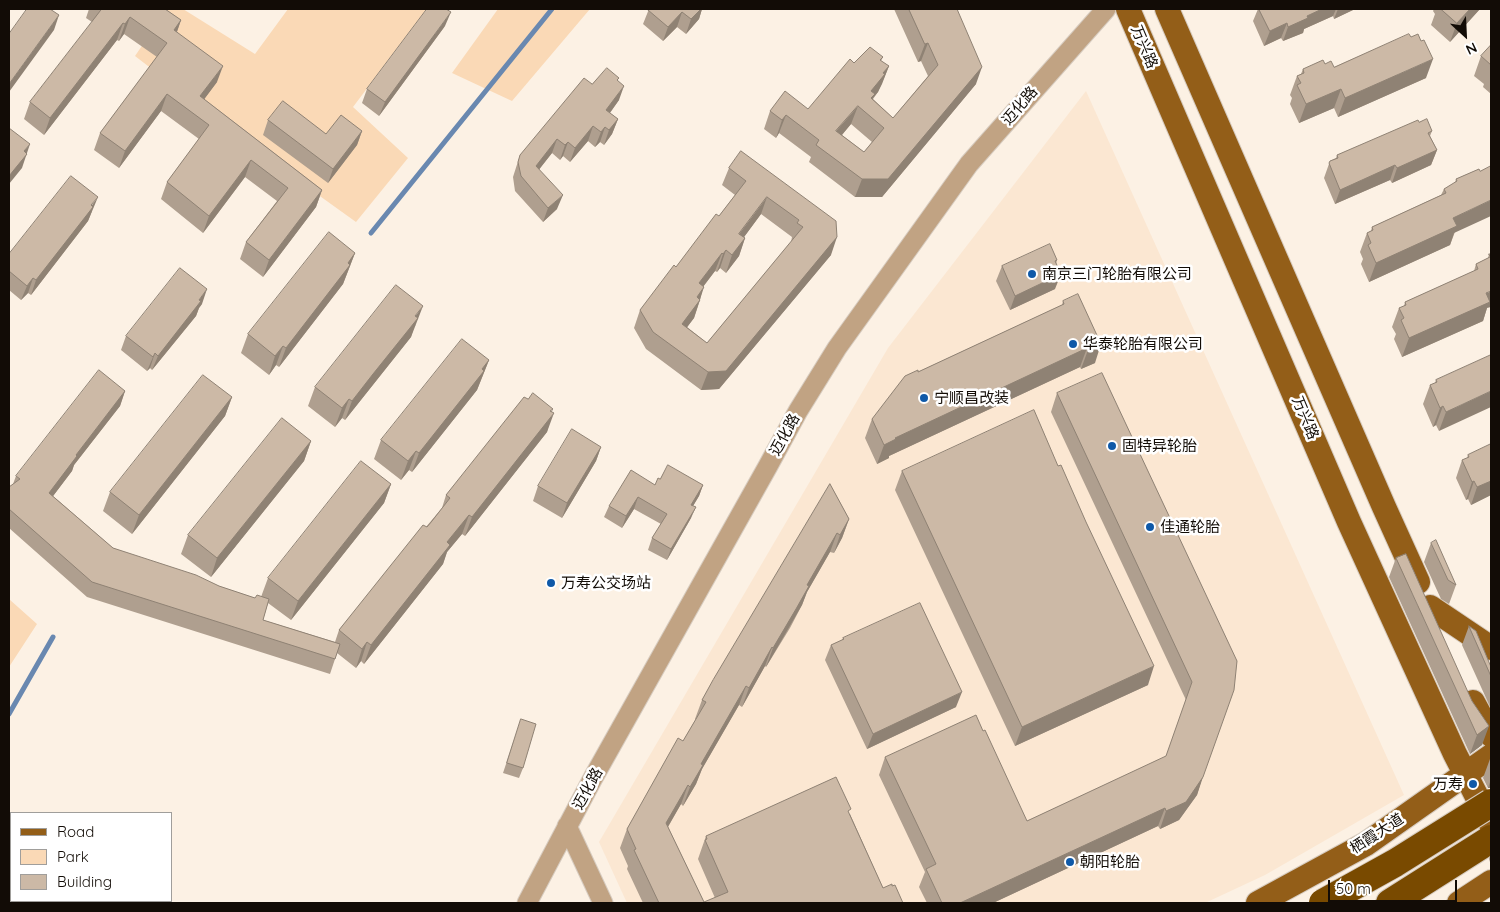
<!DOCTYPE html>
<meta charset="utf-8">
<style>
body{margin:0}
#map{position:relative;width:1500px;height:912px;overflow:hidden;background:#fcf1e4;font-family:Quicksand,sans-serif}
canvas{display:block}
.frame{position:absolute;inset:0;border:10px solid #120c06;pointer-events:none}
.legend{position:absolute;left:10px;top:812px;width:162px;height:90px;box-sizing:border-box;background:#fff;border:1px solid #a09e9b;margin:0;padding:6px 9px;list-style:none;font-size:15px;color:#120c06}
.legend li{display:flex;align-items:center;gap:10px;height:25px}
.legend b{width:25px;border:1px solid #a09e9b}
.north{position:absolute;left:1440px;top:10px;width:50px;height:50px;-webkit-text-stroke:4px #fff;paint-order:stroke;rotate:155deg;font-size:14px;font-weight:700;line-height:20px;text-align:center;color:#120c06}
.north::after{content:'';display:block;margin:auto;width:18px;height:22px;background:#120c06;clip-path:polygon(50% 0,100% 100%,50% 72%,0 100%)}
.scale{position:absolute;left:1328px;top:880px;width:129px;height:22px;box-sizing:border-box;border:2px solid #120c06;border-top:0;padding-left:6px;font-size:15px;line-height:18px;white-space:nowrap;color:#120c06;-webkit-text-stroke:4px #fff;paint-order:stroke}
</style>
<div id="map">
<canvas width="1500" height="912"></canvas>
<div class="frame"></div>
<ul class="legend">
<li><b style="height:6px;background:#935e18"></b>Road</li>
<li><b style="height:14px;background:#fad9b6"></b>Park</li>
<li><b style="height:14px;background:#ccb9a6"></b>Building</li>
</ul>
<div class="north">N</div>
<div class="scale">50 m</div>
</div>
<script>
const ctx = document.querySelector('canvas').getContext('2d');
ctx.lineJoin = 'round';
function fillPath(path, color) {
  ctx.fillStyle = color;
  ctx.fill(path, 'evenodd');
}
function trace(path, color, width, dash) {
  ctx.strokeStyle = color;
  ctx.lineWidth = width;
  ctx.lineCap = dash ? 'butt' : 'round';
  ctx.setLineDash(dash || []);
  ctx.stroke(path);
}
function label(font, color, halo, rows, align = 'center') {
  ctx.font = font + ' Quicksand,"Noto Sans SC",sans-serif';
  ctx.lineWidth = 5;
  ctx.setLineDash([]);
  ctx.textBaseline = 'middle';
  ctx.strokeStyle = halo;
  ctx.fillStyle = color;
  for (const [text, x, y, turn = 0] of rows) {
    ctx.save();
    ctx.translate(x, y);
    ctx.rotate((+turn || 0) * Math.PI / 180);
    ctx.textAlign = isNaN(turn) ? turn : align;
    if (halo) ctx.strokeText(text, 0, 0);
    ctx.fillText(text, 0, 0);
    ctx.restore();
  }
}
const built = new Path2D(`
 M 1086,91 L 1404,795 L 1265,875 L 1205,903 L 627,903 L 599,842 L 888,348 Z`);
const green = new Path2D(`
 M 167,9 L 183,9 L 255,54 L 288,9 L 427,9 L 353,107 L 408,158 L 356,222 L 271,161 L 135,56 Z
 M 498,9 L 590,9 L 512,101 L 452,73 Z
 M 9,599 L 37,624 L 9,667 Z`);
const stream = new Path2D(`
 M 371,233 L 552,9
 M 9,714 L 53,637`);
const minor = new Path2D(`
 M 567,826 L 603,903
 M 527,903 L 593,778 L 768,466 L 798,411 L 837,348 L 969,164 L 1106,9`);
const major = new Path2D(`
 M 1128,9 L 1349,522 L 1455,754 L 1491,824
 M 1167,9 L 1384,507 L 1418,582
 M 1430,607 L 1491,648
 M 1473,702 L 1491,735
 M 1258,903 L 1366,844 L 1491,756
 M 1459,903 L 1491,882`);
const highway = new Path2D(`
 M 1390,903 L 1491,839`);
const highwayBridge = new Path2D(`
 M 1323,903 L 1395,863 L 1491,803`);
const wall = new Path2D(`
 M 89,9 L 165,9 L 181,20 L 177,32 L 217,82 L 204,99 L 322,190 L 316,207 L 263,277 L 240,259 L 246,242 L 277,201 L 245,177 L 203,233 L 161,199 L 167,182 L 199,139 L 161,111 L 119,168 L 94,150 L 100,133 L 157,57 L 124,34 L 119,41 L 117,40 L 44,135 L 24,119 L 30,102 L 92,22 L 86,18 Z
 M 649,9 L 702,9 L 699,19 L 686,34 L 677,27 L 663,41 L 643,24 Z
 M 894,9 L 957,9 L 976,84 L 882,197 L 855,197 L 809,162 L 811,157 L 779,133 L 776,138 L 764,129 L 770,111 L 808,109 L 854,63 L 883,57 L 881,61 L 889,66 L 878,92 L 873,99 L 893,118 L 928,76 L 921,61 L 918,62 ZM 851,124 L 872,142 L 864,152 L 842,135 Z
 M 1258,9 L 1354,9 L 1353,10 L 1334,19 L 1333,16 L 1304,29 L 1303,33 L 1283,41 L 1281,38 L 1264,46 L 1253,21 Z
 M 1434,9 L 1480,9 L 1450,42 L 1431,25 L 1435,14 L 1433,11 Z
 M 445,26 L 379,116 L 362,103 L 367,89 Z
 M 1491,45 L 1491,94 L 1483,87 L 1484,84 L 1474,76 L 1481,56 Z
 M 1325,64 L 1334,67 L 1426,78 L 1338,117 L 1334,108 L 1299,123 L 1290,104 L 1292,98 L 1290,95 L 1297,76 L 1301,74 L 1303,69 Z
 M 618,81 L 619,100 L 610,113 L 618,119 L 612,134 L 604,145 L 600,142 L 595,147 L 588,141 L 570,162 L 563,156 L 560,160 L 552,153 L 539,169 L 557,209 L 543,222 L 515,191 L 513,177 L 520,155 L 592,84 Z
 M 268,120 L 326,134 L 362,131 L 357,145 L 328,183 L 263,135 Z
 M 1419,122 L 1432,131 L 1430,136 L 1437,150 L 1431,165 L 1392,183 L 1390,180 L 1335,204 L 1324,178 L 1330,161 L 1336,158 L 1337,155 Z
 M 741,151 L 831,255 L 719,389 L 701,390 L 646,349 L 634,328 L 640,310 L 719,216 L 735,195 L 722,185 L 729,168 ZM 761,214 L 792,237 L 791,242 L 707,343 L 687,327 L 694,318 L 700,300 L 703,287 L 715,271 L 717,272 L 720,268 L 726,273 L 739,256 L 745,238 L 744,237 Z
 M 1479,169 L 1450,245 L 1369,282 L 1361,264 L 1363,259 L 1360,252 L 1367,233 L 1371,231 L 1372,227 L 1441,195 L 1444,189 L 1455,183 L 1456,179 Z
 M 92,211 L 88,221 L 31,295 L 28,293 L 21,300 L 9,290 L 9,254 Z
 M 355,253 L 343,284 L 279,367 L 276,365 L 269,375 L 241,353 L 248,334 Z
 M 1489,254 L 1491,254 L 1487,308 L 1483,321 L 1402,357 L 1394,339 L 1396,334 L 1392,327 L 1399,308 L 1404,306 L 1405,302 L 1474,271 L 1476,264 L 1488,258 Z
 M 1057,260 L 1056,264 L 1055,289 L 1010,310 L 996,281 L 1002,266 Z
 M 1063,301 L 1095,363 L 1081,369 L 1080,367 L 889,456 L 889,458 L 877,464 L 865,438 L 872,419 L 918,372 L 1062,305 Z
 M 202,304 L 199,308 L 196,316 L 152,370 L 150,368 L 147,371 L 121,350 L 126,336 Z
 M 416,325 L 414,327 L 411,337 L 345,420 L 342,418 L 335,427 L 308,406 L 315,387 Z
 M 1491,355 L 1439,431 L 1436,425 L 1433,427 L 1423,404 L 1430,385 L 1435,383 L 1436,380 Z
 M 489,360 L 477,390 L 412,472 L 409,470 L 401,480 L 374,459 L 381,440 Z
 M 125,391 L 120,406 L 74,465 L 72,471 L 53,496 L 113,548 L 219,586 L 255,598 L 261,597 L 268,578 L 391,484 L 384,503 L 291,620 L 268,603 L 263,620 L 335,642 L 339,630 L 442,508 L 446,495 L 528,399 L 552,412 L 547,432 L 465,536 L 462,534 L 447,552 L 443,564 L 364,664 L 361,661 L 356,668 L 337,653 L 330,674 L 87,597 L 9,528 L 9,487 L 13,484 L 16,476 Z
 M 1057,393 L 1237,661 L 1197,795 L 1179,820 L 1160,829 L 1158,826 L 993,903 L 927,903 L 919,887 L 925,872 L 879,775 L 885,757 L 1027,821 L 1166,757 L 1186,700 L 1051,412 Z
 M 232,397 L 225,416 L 132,534 L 103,511 L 110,492 Z
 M 311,441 L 304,461 L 211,577 L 181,554 L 188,535 Z
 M 1491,444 L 1491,495 L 1471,505 L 1468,499 L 1466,500 L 1456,478 L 1462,460 L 1467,458 L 1468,455 Z
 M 601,447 L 596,461 L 562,518 L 533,501 L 538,486 Z
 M 902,471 L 1148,685 L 1015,746 L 895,490 Z
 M 660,479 L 703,485 L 699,496 L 693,506 L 691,518 L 667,560 L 648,550 L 652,538 L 661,524 L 634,509 L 622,528 L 604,517 L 609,506 L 655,485 Z
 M 830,484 L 849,519 L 842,538 L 834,553 L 830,552 L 807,592 L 802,605 L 790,628 L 766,667 L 765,666 L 742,707 L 739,705 L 702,769 L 696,784 L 683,806 L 681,804 L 668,827 L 704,902 L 715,898 L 698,859 L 706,836 L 850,814 L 883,888 L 903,903 L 643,903 L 627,869 L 628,866 L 620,848 L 627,829 L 683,741 L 696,719 L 695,719 L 702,700 Z
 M 1431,543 L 1456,585 L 1449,604 L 1441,599 L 1424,562 Z
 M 1396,558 L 1482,745 L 1470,754 L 1389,577 Z
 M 1469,626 L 1491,667 L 1491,709 L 1462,645 Z
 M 843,638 L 956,707 L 867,749 L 825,660 L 831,645 L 842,640 Z
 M 521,719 L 523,768 L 519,778 L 503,773 Z
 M 1491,758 L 1491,788 L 1488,788 L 1483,778 L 1490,759 Z
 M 1491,852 L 1491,865 L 1489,859 Z`);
const shadedWall = new Path2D(`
 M 701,9 L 702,9 L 699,19 L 686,34 L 691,19 Z
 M 1322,9 L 1336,9 L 1333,16 L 1304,29 L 1303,33 L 1283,41 L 1288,27 L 1307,16 Z
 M 1338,9 L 1354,9 L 1353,10 L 1334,19 Z
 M 1470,9 L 1480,9 L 1450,42 L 1457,23 Z
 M 451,12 L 445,26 L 379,116 L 385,102 Z
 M 682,12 L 677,27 L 663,41 L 668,27 Z
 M 59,15 L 54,30 L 9,92 L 9,84 Z
 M 130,17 L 124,34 L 119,41 L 125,24 Z
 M 181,20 L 175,37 L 174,30 Z
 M 123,23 L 117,40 L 44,135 L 50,118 Z
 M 1287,23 L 1281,38 L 1264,46 L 1270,31 Z
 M 928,43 L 921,61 L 918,62 L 925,44 Z
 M 1433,59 L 1426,78 L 1338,117 L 1345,98 Z
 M 223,66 L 217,82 L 194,113 L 200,96 Z
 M 889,66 L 882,84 L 878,92 L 873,98 L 868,111 L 871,91 L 883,73 Z
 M 982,67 L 976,84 L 882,197 L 855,197 L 862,179 Z
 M 624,86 L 619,100 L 601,125 L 606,110 Z
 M 1341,89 L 1334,108 L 1299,123 L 1306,104 Z
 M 167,94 L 161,111 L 119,168 L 125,151 Z
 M 858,106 L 851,124 L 830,149 L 836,131 Z
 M 786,115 L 779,133 L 776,138 L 782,120 Z
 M 618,119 L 612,134 L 604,145 L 609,130 Z
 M 593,126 L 588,141 L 570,162 L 575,148 Z
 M 605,127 L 600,142 L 595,147 L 601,132 Z
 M 362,131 L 357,145 L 328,183 L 333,169 Z
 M 557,139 L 552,153 L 531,180 L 536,166 Z
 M 568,142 L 563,156 L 560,160 L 565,145 Z
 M 30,144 L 22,168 L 9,184 L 9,176 L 24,151 Z
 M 1437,150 L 1431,165 L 1392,183 L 1397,168 Z
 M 251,160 L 245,177 L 203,233 L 209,216 Z
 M 1395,165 L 1390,180 L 1335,204 L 1340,190 Z
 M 322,190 L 316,207 L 263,277 L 269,260 Z
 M 563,195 L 557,209 L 543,222 L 548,208 Z
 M 98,197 L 88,221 L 31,295 L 36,280 Z
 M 767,197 L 761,214 L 733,252 L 739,234 Z
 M 1491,200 L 1491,216 L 1454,233 L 1450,245 L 1369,282 L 1376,263 L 1453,218 Z
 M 837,237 L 831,255 L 719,389 L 701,390 L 708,372 Z
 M 745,238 L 739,256 L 726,273 L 732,255 Z
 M 726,250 L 720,268 L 717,272 L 723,254 Z
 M 355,253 L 343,284 L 279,367 L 286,348 Z
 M 722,253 L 715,271 L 692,301 L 699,283 Z
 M 1061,274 L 1055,289 L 1010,310 L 1015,296 Z
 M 33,278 L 28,293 L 21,300 L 27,286 Z
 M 704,287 L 694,318 L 676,342 L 682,324 L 697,297 Z
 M 207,289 L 202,304 L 199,308 L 196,316 L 152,370 L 158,356 Z
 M 1491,291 L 1491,307 L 1487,308 L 1483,321 L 1402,357 L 1409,338 Z
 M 423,306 L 411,337 L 345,420 L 352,401 Z
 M 1101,344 L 1095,363 L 1081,369 L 1088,350 Z
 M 283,346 L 276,365 L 269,375 L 275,356 Z
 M 1087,348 L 1080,367 L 889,456 L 889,458 L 877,464 L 884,445 L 895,438 Z
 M 155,353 L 150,368 L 147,371 L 153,357 Z
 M 489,360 L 477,390 L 412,472 L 419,453 Z
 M 125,391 L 120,406 L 74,465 L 72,471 L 44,508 L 49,493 L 76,455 Z
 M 1491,391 L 1491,407 L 1439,431 L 1446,412 Z
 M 232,397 L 225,416 L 132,534 L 139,515 Z
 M 349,399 L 342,418 L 335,427 L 342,408 Z
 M 1443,406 L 1436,425 L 1433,427 L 1440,408 Z
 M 553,409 L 548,421 L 554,413 L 547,432 L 465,536 L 472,517 Z
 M 311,441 L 304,461 L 211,577 L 217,558 Z
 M 601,447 L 596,461 L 562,518 L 567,503 Z
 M 416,451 L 409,470 L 401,480 L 408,461 Z
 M 1474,481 L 1468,499 L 1466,500 L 1472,482 Z
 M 1491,481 L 1491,495 L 1471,505 L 1477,487 Z
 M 391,484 L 384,503 L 291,620 L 298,601 Z
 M 703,485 L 699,496 L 687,516 L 691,505 Z
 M 638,497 L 634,509 L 622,528 L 626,516 Z
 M 696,507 L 691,518 L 667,560 L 671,549 Z
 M 469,515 L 462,534 L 447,552 L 443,564 L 364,664 L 371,645 L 447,542 Z
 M 849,519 L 842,538 L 834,553 L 840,535 Z
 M 837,533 L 830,552 L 807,592 L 802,605 L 766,667 L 773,648 L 807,585 Z
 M 367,642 L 361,661 L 356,668 L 362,649 Z
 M 772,647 L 765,666 L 742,707 L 749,688 Z
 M 1154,666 L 1148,685 L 1015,746 L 1022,727 Z
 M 746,686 L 739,705 L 702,769 L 696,784 L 683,806 L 690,787 L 701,764 Z
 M 962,692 L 956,707 L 867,749 L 873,734 Z
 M 1489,726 L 1482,745 L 1470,754 L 1477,735 Z
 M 1203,777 L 1197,795 L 1179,820 L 1160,829 L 1166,811 Z
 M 1491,779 L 1491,788 L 1488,788 Z
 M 688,785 L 681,804 L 659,842 L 666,823 Z
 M 1165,808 L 1158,826 L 993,903 L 960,903 Z`);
const building = new Path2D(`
 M 27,9 L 50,9 L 59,15 L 9,84 L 9,34 Z
 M 102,9 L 165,9 L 181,20 L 174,30 L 223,66 L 200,96 L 322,190 L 269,260 L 246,242 L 288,188 L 251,160 L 209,216 L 167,182 L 209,125 L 167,94 L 125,151 L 100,133 L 167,43 L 130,17 L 125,24 L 123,23 L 50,118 L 30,102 Z
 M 427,9 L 446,9 L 451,12 L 385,102 L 367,89 Z
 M 649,9 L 701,9 L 691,19 L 682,12 L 668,27 L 648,10 Z
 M 909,9 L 957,9 L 982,67 L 888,179 L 862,179 L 816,145 L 819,140 L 786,115 L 782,120 L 770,111 L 785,91 L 808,109 L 850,59 L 854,63 L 870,47 L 883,57 L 880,60 L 889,66 L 883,73 L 885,74 L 871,91 L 875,94 L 871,98 L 893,118 L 938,65 L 928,43 L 925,44 ZM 858,106 L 884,128 L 864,152 L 836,131 Z
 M 1259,9 L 1322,9 L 1307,16 L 1308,18 L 1288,27 L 1287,23 L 1270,31 Z
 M 1441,9 L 1470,9 L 1457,23 Z
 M 1409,34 L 1411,37 L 1418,34 L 1421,41 L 1424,40 L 1433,59 L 1345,98 L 1341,89 L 1306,104 L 1297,85 L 1301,83 L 1297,76 L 1304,73 L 1303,69 L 1323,60 L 1325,64 L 1331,61 L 1334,67 Z
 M 1491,45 L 1491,65 L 1481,56 Z
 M 607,68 L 619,78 L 617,80 L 624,86 L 606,110 L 618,119 L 609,130 L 605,127 L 601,132 L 593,126 L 575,148 L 568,142 L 565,145 L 557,139 L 536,166 L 563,195 L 548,208 L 521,176 L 518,162 L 520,155 L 584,78 L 592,84 Z
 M 283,101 L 326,134 L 341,115 L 362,131 L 333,169 L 268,120 Z
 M 1427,119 L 1432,131 L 1428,133 L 1437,150 L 1397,168 L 1395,165 L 1340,190 L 1329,163 L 1330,161 L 1338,158 L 1337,155 L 1418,120 L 1419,122 Z
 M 9,128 L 30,144 L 24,151 L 27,154 L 9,176 Z
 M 741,151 L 836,221 L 837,237 L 726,371 L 708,372 L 653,332 L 640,310 L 674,265 L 676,267 L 716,214 L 719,216 L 746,181 L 729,168 ZM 767,197 L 799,220 L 797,223 L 803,227 L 707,343 L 682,324 L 700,300 L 697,297 L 704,287 L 699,283 L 722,253 L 723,254 L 726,250 L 732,255 L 745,238 L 739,234 Z
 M 1491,166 L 1491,200 L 1453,218 L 1457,226 L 1376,263 L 1368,245 L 1371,243 L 1367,233 L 1373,230 L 1372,227 L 1446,193 L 1444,189 L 1457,181 L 1456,179 L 1479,169 L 1480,171 Z
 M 71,176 L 98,197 L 91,205 L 93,207 L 36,280 L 33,278 L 27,286 L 9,271 L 9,254 Z
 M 329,232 L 355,253 L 348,263 L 350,265 L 286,348 L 283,346 L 275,356 L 248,334 Z
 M 1050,244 L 1057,260 L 1055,261 L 1061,274 L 1015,296 L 1002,266 Z
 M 1489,254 L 1491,254 L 1491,291 L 1486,293 L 1490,302 L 1409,338 L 1401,320 L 1404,318 L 1399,308 L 1406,305 L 1405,302 L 1478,269 L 1476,264 L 1490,257 Z
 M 180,268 L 207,289 L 199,300 L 201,301 L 158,356 L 155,353 L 153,357 L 126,336 Z
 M 396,285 L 423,306 L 415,316 L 418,318 L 373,374 L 352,401 L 349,399 L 342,408 L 315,387 Z
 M 1078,294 L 1101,344 L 1088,350 L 1087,348 L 895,438 L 896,439 L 884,445 L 872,419 L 905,376 L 918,370 L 918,372 L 1064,304 L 1063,301 Z
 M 462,339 L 489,360 L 482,369 L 484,371 L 419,453 L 416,451 L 408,461 L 381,440 Z
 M 1491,355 L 1491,391 L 1446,412 L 1443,406 L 1440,408 L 1430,385 L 1437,382 L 1436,380 Z
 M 99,370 L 125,391 L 76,455 L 77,456 L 49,493 L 113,548 L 196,575 L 219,586 L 255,598 L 257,595 L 269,599 L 263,620 L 340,644 L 335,659 L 92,582 L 9,509 L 9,487 L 20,479 L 16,476 Z
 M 1102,373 L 1237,661 L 1234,690 L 1203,777 L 1186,802 L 1166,811 L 1165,808 L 960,903 L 942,903 L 926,869 L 936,864 L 885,757 L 976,715 L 983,731 L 985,730 L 1027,821 L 1166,756 L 1192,682 L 1057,393 Z
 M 203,375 L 232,397 L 139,515 L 110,492 Z
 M 533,393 L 553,409 L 550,411 L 554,413 L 472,517 L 469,515 L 447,542 L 450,545 L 371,645 L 367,642 L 362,649 L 339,630 L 423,525 L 427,527 L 432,521 L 450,498 L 446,495 L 524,397 L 528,399 Z
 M 1034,410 L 1058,466 L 1061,465 L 1086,522 L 1154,666 L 1022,727 L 902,471 Z
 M 282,418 L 311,441 L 217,558 L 188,535 Z
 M 572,429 L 601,447 L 567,503 L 538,486 Z
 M 1491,444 L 1491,481 L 1477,487 L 1474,481 L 1472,482 L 1462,460 L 1469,457 L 1468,455 Z
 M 361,461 L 391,484 L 298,601 L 268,578 Z
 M 668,465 L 703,485 L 691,505 L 696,507 L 671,549 L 652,538 L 667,514 L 638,497 L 626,516 L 609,506 L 631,470 L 655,485 L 658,478 L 660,479 Z
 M 830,484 L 849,519 L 840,535 L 837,533 L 807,585 L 809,586 L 796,609 L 773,648 L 772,647 L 749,688 L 746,686 L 701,764 L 703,765 L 690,787 L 688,785 L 666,823 L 704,902 L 728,892 L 705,840 L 707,839 L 706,836 L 836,777 L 851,809 L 848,811 L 883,888 L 892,884 L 892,886 L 895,885 L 903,903 L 659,903 L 634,850 L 636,849 L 627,829 L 678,738 L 683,741 L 706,702 L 702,700 L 713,680 Z
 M 1436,540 L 1456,585 L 1448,580 L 1431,543 Z
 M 1406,554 L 1472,701 L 1489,726 L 1477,735 L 1396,558 Z
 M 920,603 L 962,692 L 873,734 L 831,645 L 844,639 L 843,638 Z
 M 1469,626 L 1476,631 L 1491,667 L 1491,676 Z
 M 521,719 L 536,724 L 523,768 L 507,763 Z`);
const markers = [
 [1032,274,5,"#0f59a8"],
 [1073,344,5,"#0f59a8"],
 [924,398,5,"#0f59a8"],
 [1112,446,5,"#0f59a8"],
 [1150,527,5,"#0f59a8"],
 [551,583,5,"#0f59a8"],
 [1473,784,5,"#0f59a8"],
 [1070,862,5,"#0f59a8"]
];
const streetNames = [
 ["万兴路",1144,47,67],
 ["迈化路",1020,106,-49],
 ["万兴路",1305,418,67],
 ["迈化路",785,435,-61],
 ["迈化路",588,789,-61],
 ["栖霞大道",1377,834,-33]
];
const poiNames = [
 ["南京三门轮胎有限公司",1042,274],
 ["华泰轮胎有限公司",1083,344],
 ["宁顺昌改装",934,398],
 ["固特异轮胎",1122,446],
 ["佳通轮胎",1160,527],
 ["万寿公交场站",561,583],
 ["万寿",1463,784,"right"],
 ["朝阳轮胎",1080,862]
];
fillPath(built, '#fbe7d2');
fillPath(green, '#fad9b6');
trace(stream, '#6988b0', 5);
trace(minor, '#d7ccc0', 21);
trace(major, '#d7ccc0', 26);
trace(highway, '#d7ccc0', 30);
trace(minor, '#c1a383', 19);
trace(major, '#935e18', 24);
trace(highway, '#794a00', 28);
trace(highwayBridge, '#d7ccc0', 30, []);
trace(highwayBridge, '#794a00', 28);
fillPath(wall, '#af9f8f');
fillPath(shadedWall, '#8f8274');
fillPath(building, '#ccb9a6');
trace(building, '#8f8274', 1);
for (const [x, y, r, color] of markers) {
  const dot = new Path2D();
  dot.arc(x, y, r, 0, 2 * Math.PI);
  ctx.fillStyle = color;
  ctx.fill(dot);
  trace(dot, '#fff', 2);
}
label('15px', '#120c06', '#fff', streetNames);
label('15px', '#120c06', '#fff', poiNames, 'left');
</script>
